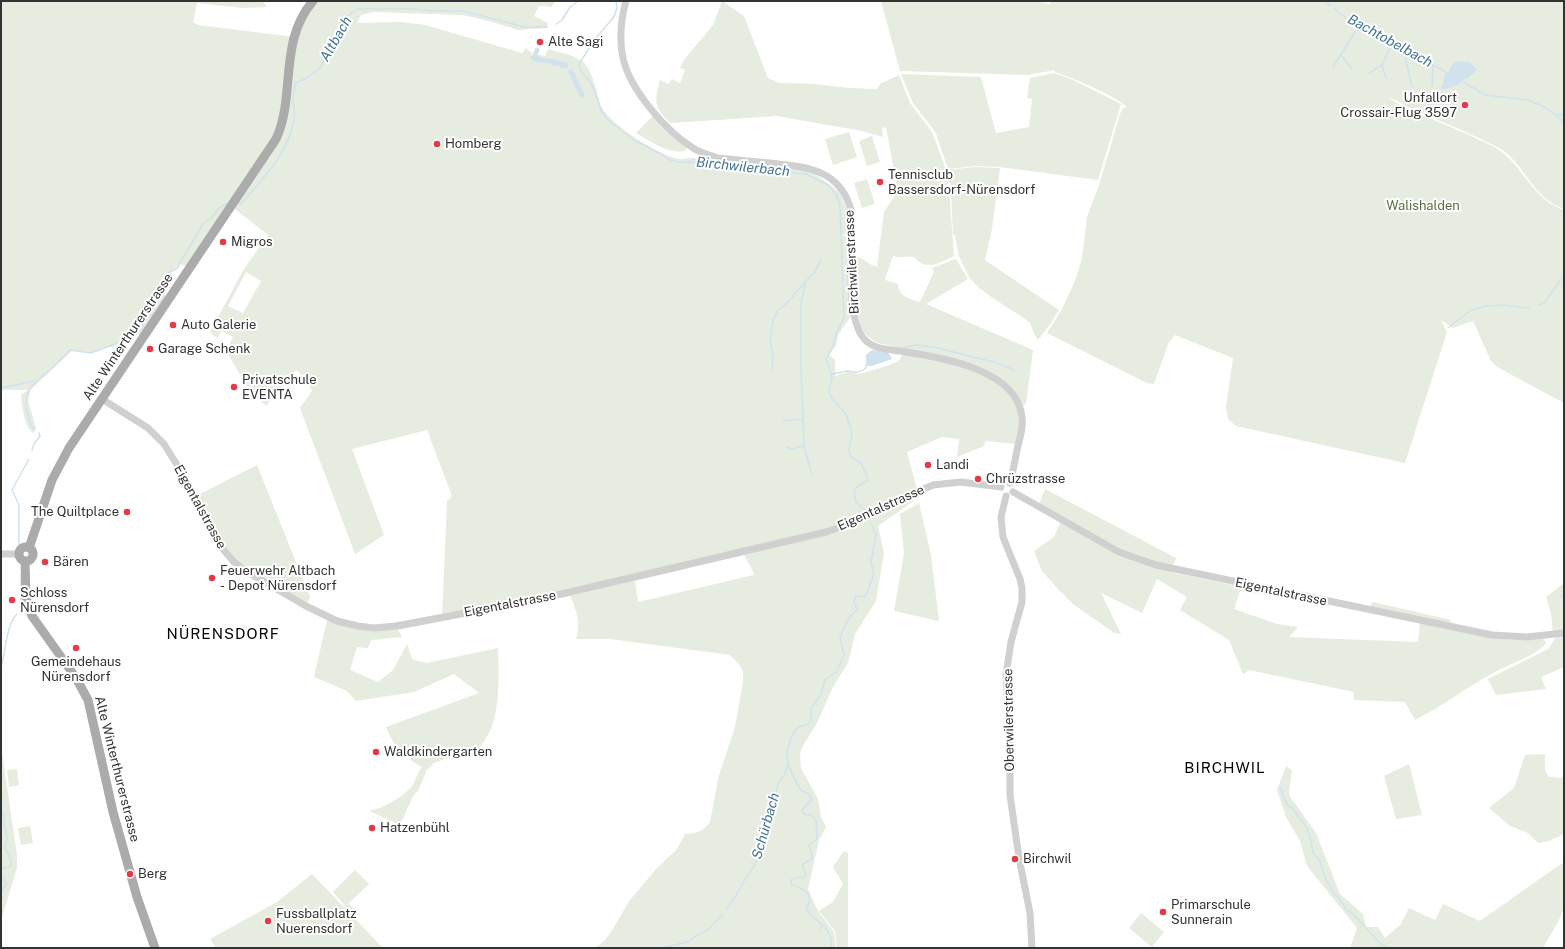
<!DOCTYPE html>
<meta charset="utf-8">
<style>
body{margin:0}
#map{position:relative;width:1565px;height:949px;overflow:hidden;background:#fff;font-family:"Public Sans",sans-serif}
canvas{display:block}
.frame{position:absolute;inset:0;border:2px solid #333;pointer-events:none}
</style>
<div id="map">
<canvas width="1565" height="949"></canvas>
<div class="frame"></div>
</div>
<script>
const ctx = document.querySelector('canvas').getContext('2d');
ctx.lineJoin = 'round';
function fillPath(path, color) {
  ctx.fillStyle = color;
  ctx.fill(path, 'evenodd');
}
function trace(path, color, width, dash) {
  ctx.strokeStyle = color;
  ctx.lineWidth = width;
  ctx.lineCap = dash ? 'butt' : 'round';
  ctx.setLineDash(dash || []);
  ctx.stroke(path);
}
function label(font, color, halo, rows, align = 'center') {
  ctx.font = font + ' "Public Sans",sans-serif';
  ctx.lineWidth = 4;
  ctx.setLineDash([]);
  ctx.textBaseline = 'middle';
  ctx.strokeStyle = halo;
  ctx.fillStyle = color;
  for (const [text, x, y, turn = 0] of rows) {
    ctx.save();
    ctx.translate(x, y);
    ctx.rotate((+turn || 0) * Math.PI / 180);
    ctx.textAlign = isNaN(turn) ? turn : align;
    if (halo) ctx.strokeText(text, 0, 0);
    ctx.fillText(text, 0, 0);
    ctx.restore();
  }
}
const green = new Path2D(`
 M 1,1 L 263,1 L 267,7 L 242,8 L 197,3 L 193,22 L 198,25 L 295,37 L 313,1 L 555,1 L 552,7 L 539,6 L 534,16 L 548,23 L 547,28 L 518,30 L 496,23 L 463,15 L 373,12 L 361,15 L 357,23 L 401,22 L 425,25 L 522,53 L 526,48 L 533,54 L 545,56 L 548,49 C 558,52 571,54 580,60 C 593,67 596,93 601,106 C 609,124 662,158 681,159 C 685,159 690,158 693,158 L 802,170 L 818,176 L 837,190 L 842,197 L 850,217 L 849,234 L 840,235 L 848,237 L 848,284 L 851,316 L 838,335 L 836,346 L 829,355 L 835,360 L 835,376 L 848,372 L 859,374 L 890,365 L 899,361 L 903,353 C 938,359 1000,369 1016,406 C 1017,409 1020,413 1020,417 C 1021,425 1018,436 1016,444 L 985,441 L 984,446 L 957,457 L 959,439 L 942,437 L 907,452 L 917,489 L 871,512 L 875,517 L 906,501 L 915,500 L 878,526 L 884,553 L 876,601 L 855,634 L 848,663 L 833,687 L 816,725 L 804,744 L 800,753 L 801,768 L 818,799 L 821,817 L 826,827 L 819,840 L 808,889 L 818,911 L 834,932 L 836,948 L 595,948 L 605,940 L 611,932 L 630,900 L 656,869 L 677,849 L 685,834 C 696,834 704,831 710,822 L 719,775 L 735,727 L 743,682 L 743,671 L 739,664 L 730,655 L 610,639 L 576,639 C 581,623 577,611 570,596 L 398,630 L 402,637 L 371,640 L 368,648 L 357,647 L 350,670 L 378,682 L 393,670 L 407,644 L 412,659 L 427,663 L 498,648 C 499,673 500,706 491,729 C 487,737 482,744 478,751 L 467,751 L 434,763 L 427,770 L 418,791 L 413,796 L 400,825 L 369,811 C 382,809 405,796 412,786 C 416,780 417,773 422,767 L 412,761 L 393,742 L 386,727 L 479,693 L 454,674 L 414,692 L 356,701 L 347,691 L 314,677 L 328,616 L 369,627 L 442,617 L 447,501 L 452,496 L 427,430 L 352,449 L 384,535 L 355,554 L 300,408 L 312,391 C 308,382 303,376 296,370 L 266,406 L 248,388 L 226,351 L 233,337 L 222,331 L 217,338 L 210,332 L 244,269 L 268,235 L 231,206 L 190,268 L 180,264 L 167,274 L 162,282 L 167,302 L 145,335 L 138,333 L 113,347 L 108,347 L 91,353 L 73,350 L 30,390 L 28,400 L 36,429 L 33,433 C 24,427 22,405 21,395 L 28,390 L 1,390 ZM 246,272 L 261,281 L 243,313 L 228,306 ZM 744,555 L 751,567 L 754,575 L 638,602 L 635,581 Z
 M 722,1 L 744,16 L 768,78 L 779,83 L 814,84 L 849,88 L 877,89 L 880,84 L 899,75 L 910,103 L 932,132 L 946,170 L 949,190 L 954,256 C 941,262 926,272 914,257 C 905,256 903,259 893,256 L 885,280 L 898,284 C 899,297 910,299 920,302 L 934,272 L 932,268 L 956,259 L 968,279 L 926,304 L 1033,350 L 1026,404 L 1022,406 L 1013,390 L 1008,384 L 950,358 L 878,343 C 873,340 869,338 865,333 C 853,315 856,278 856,257 C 865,258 868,265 877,267 L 884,212 L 894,197 L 897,188 L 886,127 L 882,128 L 883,137 L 862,131 L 777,116 L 670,123 C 654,106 654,102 660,80 L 668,84 L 672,79 L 680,83 L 685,70 L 680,68 L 684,60 L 713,25 Z
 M 881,1 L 1033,1 L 1050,4 L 1051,1 L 1564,1 L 1564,209 C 1535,199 1527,170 1505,152 C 1499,147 1490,144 1483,140 C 1459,128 1434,119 1410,108 C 1402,104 1396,99 1388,98 C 1414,113 1443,123 1471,136 C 1481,141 1494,145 1503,153 C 1526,172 1534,200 1564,210 L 1564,403 L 1499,368 L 1491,361 L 1473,321 L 1453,328 L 1441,320 L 1447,332 L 1405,463 L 1236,426 L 1228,419 L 1226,407 L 1233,358 L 1175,335 L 1169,342 L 1154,384 L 1147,383 L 1047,333 L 1061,311 L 1075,281 L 1082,258 L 1087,217 L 1100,182 L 1120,114 L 1123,108 L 1127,107 C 1112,94 1075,79 1055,72 L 1055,70 L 1028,75 L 900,71 Z
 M 1054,73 L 1071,79 L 1121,104 L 1098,180 L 1000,167 L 975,166 L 948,169 L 936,133 L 913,103 L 901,74 L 981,77 L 996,133 L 1029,127 L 1032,99 L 1027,98 L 1030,78 Z
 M 654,115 L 687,148 L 685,151 C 667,154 652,142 636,133 Z
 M 849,132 L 857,157 L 833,165 L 825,139 Z
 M 872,136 L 880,162 L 867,166 L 859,141 Z
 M 975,167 L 1000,168 L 992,229 L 985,260 L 1059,310 L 1051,323 L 1039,339 L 1036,338 L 1030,323 L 1024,318 L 994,299 L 978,287 L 969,277 L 959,256 L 955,235 L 953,235 L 951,190 L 947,170 Z
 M 867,179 L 875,204 L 862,208 L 854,183 Z
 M 257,465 L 310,597 L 306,606 L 234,562 L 194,497 Z
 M 1045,489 L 1176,558 L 1170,572 L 1313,602 L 1240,591 L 1234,609 L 1277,624 L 1298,627 L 1289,637 L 1418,642 L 1420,623 L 1497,638 L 1516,640 L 1544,639 L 1546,643 C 1536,656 1509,664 1495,672 C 1467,687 1443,706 1415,720 L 1405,702 L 1354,700 L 1354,692 L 1249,670 L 1243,674 L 1229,640 L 1180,610 L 1187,597 L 1157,579 L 1142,613 L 1101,593 L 1121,634 L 1114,633 L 1073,604 L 1057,588 L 1042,571 L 1034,551 L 1054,537 L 1062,518 L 1039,504 Z
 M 919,503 L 931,555 L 939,621 L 894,611 L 904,553 L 900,514 Z
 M 1564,583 L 1564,630 L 1553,633 L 1551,613 L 1546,597 Z
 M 1373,602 L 1451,620 L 1450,624 L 1369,607 Z
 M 1564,635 L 1564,667 L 1541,677 L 1546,689 L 1496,695 L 1488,679 L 1548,649 L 1556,637 Z
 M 1,746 L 17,855 L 17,868 L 1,920 Z
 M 1545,754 L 1545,770 L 1549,777 L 1564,778 L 1564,834 L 1549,841 L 1538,843 L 1528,833 L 1510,826 L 1489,808 L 1514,788 L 1525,755 Z
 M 1409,764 L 1422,815 L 1396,819 L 1384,776 Z
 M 1286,766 L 1292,770 L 1289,795 L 1316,833 L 1340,894 L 1363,914 L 1366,927 L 1378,927 L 1385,938 L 1401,924 L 1409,908 L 1435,920 L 1443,904 L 1480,921 L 1562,863 L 1564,867 L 1564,907 L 1559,920 L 1543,948 L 1350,948 L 1357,928 L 1307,866 L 1300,841 L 1286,817 L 1277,790 Z
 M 17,769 L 19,785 L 9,787 L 7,770 Z
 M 30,826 L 33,843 L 21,845 L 18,828 Z
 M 844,851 L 848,853 L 848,948 L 837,948 L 835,931 L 819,911 L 833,902 L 843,884 L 833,867 Z
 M 355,870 L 369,884 L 346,906 L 349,904 L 356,911 L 353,915 L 333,892 Z
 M 312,874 L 383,948 L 216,948 L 210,939 L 277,902 Z
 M 1141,913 L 1164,932 L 1152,947 L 1129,928 Z`);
const water = new Path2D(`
 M 536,55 L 542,58 L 559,60 L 560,61 L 568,63 L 568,68 L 562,68 L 558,65 L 553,66 L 551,63 C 543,63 536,63 530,58 L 531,56 Z
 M 1461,61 L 1469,62 L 1477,69 L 1475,72 L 1468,78 L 1464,79 L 1459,84 L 1443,90 L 1441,88 L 1444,83 L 1443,80 L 1446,72 L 1449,73 L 1450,68 L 1455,62 Z
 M 872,350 L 888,352 L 892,359 L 872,366 L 866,366 L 866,355 Z`);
const stream = new Path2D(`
 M 616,1 L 617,8 L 614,17 L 595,39 L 579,64 L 580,70 L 588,79 L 594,89 L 601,110 L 608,120 L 634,140 L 659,153 L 668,159 L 677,162 L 711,163 L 770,171 L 806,174 L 828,185 L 836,194 L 840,206 L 844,318 L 837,332 L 832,348 L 826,359 L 832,377 L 829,392 L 832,399 L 846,414 L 852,433 L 849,451 L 851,457 L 861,463 L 868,480 L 857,487 L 854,492 L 856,502 L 865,511
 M 1326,1 L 1330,6
 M 1335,8 L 1337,11 L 1353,24 L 1446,72
 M 556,24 L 562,20 L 570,7 L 578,1
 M 1404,52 L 1412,87
 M 1341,55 L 1352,69
 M 1333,67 L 1358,27
 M 1369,73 L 1382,65
 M 1386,78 L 1382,65 L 1391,45
 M 1462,81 L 1485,95 L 1528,100 L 1545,107 L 1564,122
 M 1432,86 L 1433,66
 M 1556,115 L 1564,114
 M 239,204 L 242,203 C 263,178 288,154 294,120 C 295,113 293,105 293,98 C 293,93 295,88 295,83 L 305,79 L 320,68 L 329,50 L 337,44 L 339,38 L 341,26 L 346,17 L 357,9 L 413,9 L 433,11 L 463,11 L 525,27 L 547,27
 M 160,305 L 162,299 L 160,286 L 165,275 L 177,268 L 203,224 L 213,216 L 219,208 L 229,202
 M 1539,305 L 1544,303 L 1564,275
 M 1448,328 L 1471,310 L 1486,306 L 1504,305 L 1525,308 L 1529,307
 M 903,348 L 915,345 L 934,347 L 997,363 L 1014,370
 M 772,369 L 773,357 L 770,340 L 773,320 L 778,310 L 787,303 L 805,282
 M 831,374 C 837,374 842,371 848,371 C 855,372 859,374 866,368 L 866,366
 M 1,388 L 34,381
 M 783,421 L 803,419
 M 34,429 C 30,425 29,420 28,415 C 21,392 34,383 50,370 C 57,364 63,357 70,350 L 91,353 L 133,337 L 141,329 L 148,317 L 154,313
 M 786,447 L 792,449 L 803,446
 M 32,450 L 34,444 L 40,436 L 39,433
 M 812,475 L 804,446 L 801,368 L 801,303 L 806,281 L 815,272 L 821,259
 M 19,547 L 19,505 L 12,490 L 29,459
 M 21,575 L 21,603
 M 1560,597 L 1564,595
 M 1,667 C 6,652 6,624 17,614
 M 1,680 L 1,684
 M 1,784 L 1,788
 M 1280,787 L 1287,805 L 1292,808 L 1305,825 L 1309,833 L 1313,852 L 1320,861 L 1325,877 L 1334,894 L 1339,898 L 1347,910 L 1352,913 L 1380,943 L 1386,947
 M 1,809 L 4,817 L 4,824 L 7,838 L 5,847 L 11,861 L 11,866 L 1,869
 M 1,877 L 5,879 L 6,884 L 1,892
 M 726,909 C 735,900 739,890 745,879 C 749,872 757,866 757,857 L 760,853 C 758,837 771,825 774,810 C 776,801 775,790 779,782 C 780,780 782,779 783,777 C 786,773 787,768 788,763
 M 820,929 L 822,924
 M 661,948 L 688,942 L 694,937 L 708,930 L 723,914
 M 831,948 C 834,925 814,924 806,908 L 809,903 L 809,895 L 804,890 L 791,884 L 791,880 L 796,878 L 804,877 L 806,874 L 803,868 L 803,864 L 813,858 L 809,845 L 817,839 L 816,820 L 811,815 L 804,814 L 802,810 L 812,799 L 808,793 L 802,791 C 795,782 788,768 787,756 C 787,748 792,729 801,726 C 803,725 805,725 807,725 L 811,720 L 811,708 L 821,695 L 825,680 L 837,671 L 844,655 L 840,637 L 849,618 L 857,609 L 854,602 L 856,596 L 865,597 L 874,574 L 871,562 L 876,534 L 871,524`);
const canal = new Path2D(`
 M 536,53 L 537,50
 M 571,72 L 582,95`);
const minor = new Path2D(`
 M 626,1 C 621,18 619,41 623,58 C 630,90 666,131 693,148 C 701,153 709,155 718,158 C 736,160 753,162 770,163 C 807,167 840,169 851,210 C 854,243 844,309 862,336 C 870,349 887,349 900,351 C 938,357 1017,368 1022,417 C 1024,428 1019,440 1017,450 C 1015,461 1013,472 1010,483
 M 102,399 L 148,428 L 164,444 L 179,468 L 221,547 L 234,562 L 244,570 L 306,606 L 337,621 L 358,626 L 374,628 L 396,626 L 540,599 L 826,532 L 858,521 L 905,497 L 933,485 L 961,482 L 1001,487
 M 1013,492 L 1119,552 L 1156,565 L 1492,635 L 1527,637 L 1564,633
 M 1006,496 L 1001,517 L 1003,537 L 1020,579 L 1022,588 L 1022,602 L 1011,642 L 1006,674 L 1010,749 L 1010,795 L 1019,858 L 1030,913 L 1032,948
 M 1,554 L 19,554`);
const major = new Path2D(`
 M19 554a7 7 0 1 1 14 0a7 7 0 1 1-14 0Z
 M 29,548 L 52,480 L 69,448 L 276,139 C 296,97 278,41 313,1
 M 25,561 L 26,598 L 32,616 L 76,678 L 88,700 L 113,812 L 137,897 L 155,948`);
const markers = [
 [540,42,4,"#e63946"],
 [1465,105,4,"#e63946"],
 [437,144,4,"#e63946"],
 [880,182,4,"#e63946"],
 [223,242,4,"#e63946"],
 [173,325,4,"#e63946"],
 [150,349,4,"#e63946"],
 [234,387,4,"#e63946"],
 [928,465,4,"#e63946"],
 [978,479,4,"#e63946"],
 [127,512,4,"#e63946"],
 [45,562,4,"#e63946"],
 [212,578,4,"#e63946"],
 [12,600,4,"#e63946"],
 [76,648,4,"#e63946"],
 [376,752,4,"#e63946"],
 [372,828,4,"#e63946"],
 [1015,859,4,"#e63946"],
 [130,874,4,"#e63946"],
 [1163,912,4,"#e63946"],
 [268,921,4,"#e63946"]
];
const poiNames = [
 ["Alte Sagi",548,42],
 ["Unfallort",1457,98,"right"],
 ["Crossair-Flug 3597",1457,113,"right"],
 ["Homberg",445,144],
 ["Tennisclub",888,175],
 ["Bassersdorf-Nürensdorf",888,190],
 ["Migros",231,242],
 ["Auto Galerie",181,325],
 ["Garage Schenk",158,349],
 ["Privatschule",242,380],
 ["EVENTA",242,395],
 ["Landi",936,465],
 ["Chrüzstrasse",986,479],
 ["The Quiltplace",119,512,"right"],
 ["Bären",53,562],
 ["Feuerwehr Altbach",220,571],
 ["- Depot Nürensdorf",220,586],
 ["Schloss",20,593],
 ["Nürensdorf",20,608],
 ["Gemeindehaus",76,662,"center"],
 ["Nürensdorf",76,677,"center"],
 ["Waldkindergarten",384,752],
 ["Hatzenbühl",380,828],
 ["Birchwil",1023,859],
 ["Berg",138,874],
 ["Primarschule",1171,905],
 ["Sunnerain",1171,920],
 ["Fussballplatz",276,914],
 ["Nuerensdorf",276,929]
];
const parkNames = [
 ["Walishalden",1423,206]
];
const streetNames = [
 ["Birchwilerstrasse",852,262,-93],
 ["Alte Winterthurerstrasse",128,337,-56],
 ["Eigentalstrasse",200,507,61],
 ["Eigentalstrasse",881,508,-24],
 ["Eigentalstrasse",1281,592,12],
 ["Eigentalstrasse",510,604,-11],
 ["Oberwilerstrasse",1009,720,-91],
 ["Alte Winterthurerstrasse",117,769,76]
];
const waterNames = [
 ["Altbach",336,39,-60],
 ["Bachtobelbach",1390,41,29],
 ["Birchwilerbach",743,167,6],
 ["Schürbach",766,826,-74]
];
const quarterNames = [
 ["NÜRENSDORF",223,634],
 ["BIRCHWIL",1225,768]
];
fillPath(green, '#e6ecdf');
fillPath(water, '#cfe2ee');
trace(stream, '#cfe2ee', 1.5);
trace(canal, '#cfe2ee', 5);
trace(minor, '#d0d0d0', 7);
trace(major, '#ababab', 9);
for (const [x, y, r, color] of markers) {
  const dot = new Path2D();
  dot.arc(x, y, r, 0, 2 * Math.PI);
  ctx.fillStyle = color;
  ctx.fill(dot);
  trace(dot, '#fff', 1.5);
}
label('13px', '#333', '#fff', poiNames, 'left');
label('13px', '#56703f', '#fff', parkNames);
label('13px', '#333', '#fff', streetNames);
label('italic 14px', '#3f7597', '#fff', waterNames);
ctx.letterSpacing = '1px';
label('15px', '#000', '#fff', quarterNames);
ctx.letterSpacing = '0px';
</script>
